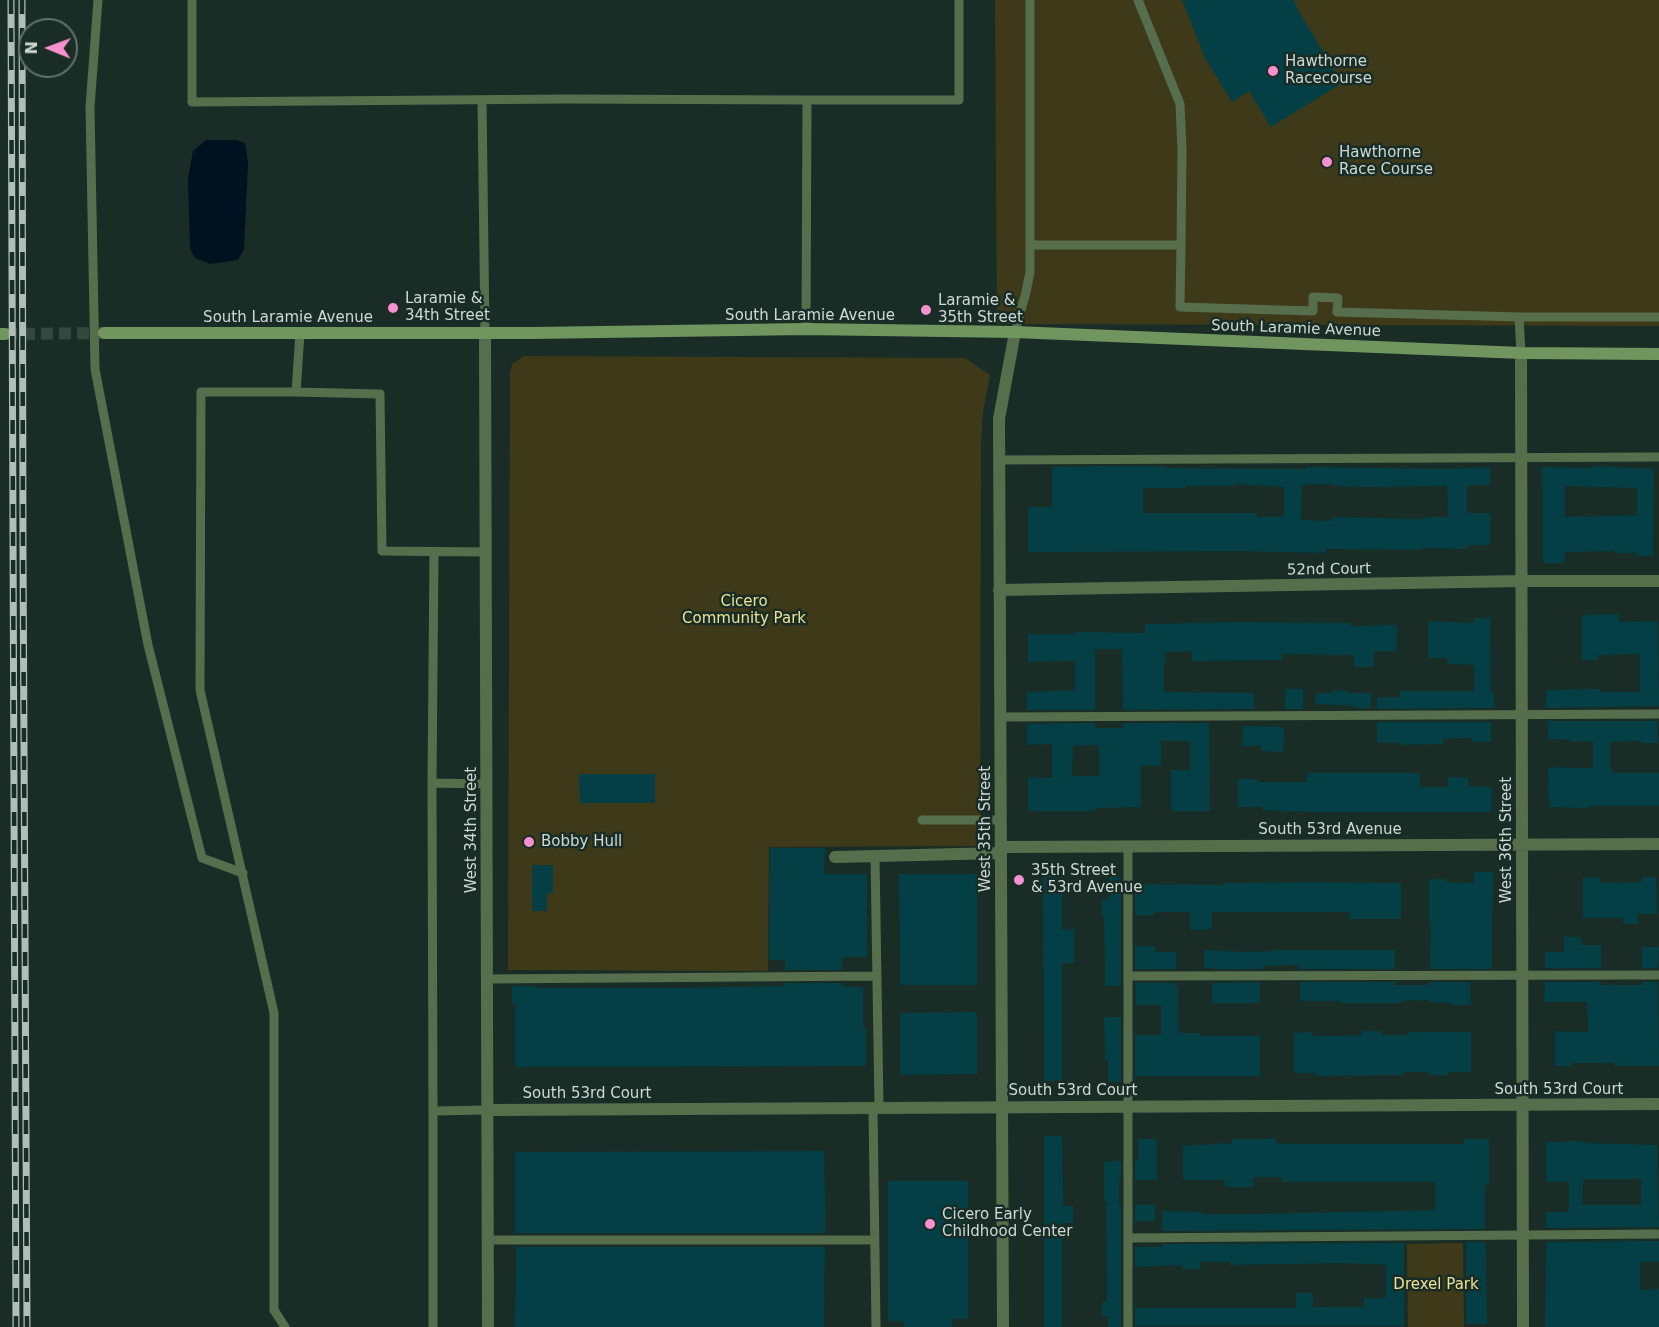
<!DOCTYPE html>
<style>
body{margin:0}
#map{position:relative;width:1659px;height:1327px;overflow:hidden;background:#192d26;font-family:"DejaVu Sans",sans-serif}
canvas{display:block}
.north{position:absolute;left:18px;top:18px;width:60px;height:60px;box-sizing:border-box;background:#192d26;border:2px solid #61726c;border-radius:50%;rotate:271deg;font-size:16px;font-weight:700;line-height:24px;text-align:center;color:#cdd9d5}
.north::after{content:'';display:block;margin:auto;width:21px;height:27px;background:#f690cf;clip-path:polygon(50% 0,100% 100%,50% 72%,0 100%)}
</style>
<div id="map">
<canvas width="1659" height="1327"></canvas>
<div class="north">N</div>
</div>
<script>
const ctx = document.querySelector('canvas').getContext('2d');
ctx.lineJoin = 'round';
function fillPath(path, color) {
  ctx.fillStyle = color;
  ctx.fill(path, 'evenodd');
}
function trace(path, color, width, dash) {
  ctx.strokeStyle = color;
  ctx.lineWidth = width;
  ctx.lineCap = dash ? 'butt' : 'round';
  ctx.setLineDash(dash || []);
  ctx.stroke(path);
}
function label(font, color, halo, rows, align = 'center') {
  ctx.font = font + ' "DejaVu Sans",sans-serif';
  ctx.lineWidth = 5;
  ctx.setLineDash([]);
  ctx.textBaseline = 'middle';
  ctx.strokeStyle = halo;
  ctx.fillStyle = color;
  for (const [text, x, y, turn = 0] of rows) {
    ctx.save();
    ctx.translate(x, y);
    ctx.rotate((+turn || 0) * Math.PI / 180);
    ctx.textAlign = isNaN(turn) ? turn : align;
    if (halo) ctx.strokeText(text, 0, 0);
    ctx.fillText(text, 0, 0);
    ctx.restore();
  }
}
const green = new Path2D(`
 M 995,0 L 1659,0 L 1659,326 L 997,324 Z
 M 524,356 L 965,358 L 990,375 L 983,412 L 981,441 L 980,846 L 769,847 L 768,971 L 508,970 L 510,373 L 512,364 Z
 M 1463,1243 L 1464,1327 L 1408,1327 L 1407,1244 Z`);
const water = new Path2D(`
 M 206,140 L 236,140 L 245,143 L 248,163 L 244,249 L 238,260 L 210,264 L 195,258 L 190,249 L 188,178 L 193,151 Z`);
const building = new Path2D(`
 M 1182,0 L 1294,0 L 1298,10 L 1342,83 L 1271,127 L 1249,91 L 1232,102 L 1205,58 Z
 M 1094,466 L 1164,466 L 1164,468 L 1281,469 L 1307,469 L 1307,467 L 1444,469 L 1490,467 L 1490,485 L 1467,486 L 1467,513 L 1490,513 L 1490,545 L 1468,545 L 1468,549 L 1421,548 L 1421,550 L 1326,549 L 1325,553 L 1238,551 L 1028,552 L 1028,507 L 1052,507 L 1052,467 ZM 1235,484 L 1284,487 L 1284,517 L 1257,517 L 1257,513 L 1143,513 L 1143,488 L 1186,488 L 1186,486 L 1235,486 ZM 1333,484 L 1333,486 L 1368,487 L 1447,486 L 1448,517 L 1425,517 L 1425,519 L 1332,517 L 1332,521 L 1301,520 L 1302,485 Z
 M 1594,466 L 1654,469 L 1653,556 L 1637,556 L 1637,553 L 1614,553 L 1614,551 L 1565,552 L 1565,563 L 1543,563 L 1543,485 L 1541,485 L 1542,467 L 1594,468 ZM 1565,486 L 1637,488 L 1637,515 L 1565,517 Z
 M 1619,614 L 1619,622 L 1658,621 L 1659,706 L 1546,708 L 1546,690 L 1601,689 L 1601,692 L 1640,692 L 1640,654 L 1598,655 L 1598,660 L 1582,660 L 1582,615 Z
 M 1474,618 L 1490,618 L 1491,692 L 1494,692 L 1494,708 L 1377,709 L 1377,697 L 1400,697 L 1400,691 L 1474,691 L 1474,665 L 1447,664 L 1447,658 L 1428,658 L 1428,621 L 1474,623 Z
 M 1237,622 L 1351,623 L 1351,626 L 1397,625 L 1397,651 L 1374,651 L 1374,667 L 1354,667 L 1354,655 L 1282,654 L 1282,660 L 1192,661 L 1192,651 L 1165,652 L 1166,661 L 1164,661 L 1164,692 L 1254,693 L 1254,709 L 1123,710 L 1122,649 L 1095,649 L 1095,710 L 1027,710 L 1027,692 L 1075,690 L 1075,661 L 1028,662 L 1028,634 L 1075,634 L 1075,632 L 1145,633 L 1145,624 Z
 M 1285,689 L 1303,689 L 1303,709 L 1285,709 Z
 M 1332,690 L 1348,691 L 1348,693 L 1371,693 L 1371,708 L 1355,708 L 1355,706 L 1315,704 L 1316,693 L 1332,693 Z
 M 1547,721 L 1657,721 L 1658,743 L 1641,743 L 1641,741 L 1610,742 L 1610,768 L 1612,768 L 1612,773 L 1659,773 L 1659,806 L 1588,806 L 1589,808 L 1549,807 L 1548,767 L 1593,768 L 1593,741 L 1570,742 L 1570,739 L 1548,740 Z
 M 1377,722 L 1491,722 L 1491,742 L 1472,742 L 1472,738 L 1443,739 L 1443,744 L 1400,745 L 1400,743 L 1377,743 Z
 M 1095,723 L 1095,728 L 1123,728 L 1123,723 L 1209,723 L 1210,811 L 1171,811 L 1171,770 L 1190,770 L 1190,741 L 1161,741 L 1161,766 L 1141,765 L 1141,807 L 1095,808 L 1095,811 L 1028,811 L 1028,777 L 1052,778 L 1052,744 L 1027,745 L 1027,724 ZM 1099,745 L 1099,776 L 1072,776 L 1073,746 Z
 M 1243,726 L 1284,727 L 1283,752 L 1261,751 L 1261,746 L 1242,746 Z
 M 1307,773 L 1420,773 L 1420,787 L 1448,787 L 1448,777 L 1468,778 L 1468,786 L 1492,787 L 1491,812 L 1308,812 L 1262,810 L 1262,807 L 1238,807 L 1238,779 L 1258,779 L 1258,782 L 1307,782 Z
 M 579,774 L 655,774 L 655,803 L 580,803 Z
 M 770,848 L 825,848 L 824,874 L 867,874 L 867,957 L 842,957 L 842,970 L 785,970 L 785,960 L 769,960 Z
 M 532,865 L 553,865 L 553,893 L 547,893 L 547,911 L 532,911 Z
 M 1474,872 L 1493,872 L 1492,969 L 1430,969 L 1431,922 L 1429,922 L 1429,879 L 1446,879 L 1446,882 L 1474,883 Z
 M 899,874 L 977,874 L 977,985 L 900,985 Z
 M 1043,875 L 1062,875 L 1062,930 L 1074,929 L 1074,963 L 1062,963 L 1062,1081 L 1044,1081 Z
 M 1109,877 L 1121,877 L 1121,986 L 1105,986 L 1104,917 L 1102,917 L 1102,899 L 1109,899 Z
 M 1601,877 L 1601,883 L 1642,882 L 1642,877 L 1656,877 L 1657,914 L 1638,914 L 1638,924 L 1623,924 L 1623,918 L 1583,918 L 1583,878 Z
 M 1313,882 L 1401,883 L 1401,919 L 1349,919 L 1349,912 L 1212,912 L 1212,929 L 1190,930 L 1190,912 L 1154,912 L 1154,915 L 1135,915 L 1135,884 L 1225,885 L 1225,883 Z
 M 1564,937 L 1581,937 L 1581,945 L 1601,945 L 1601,968 L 1545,968 L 1545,952 L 1564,952 Z
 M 1135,946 L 1155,946 L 1155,952 L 1176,952 L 1176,969 L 1135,969 Z
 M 1642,947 L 1659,947 L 1658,968 L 1642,968 Z
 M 1204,950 L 1244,952 L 1273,951 L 1273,950 L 1395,950 L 1395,969 L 1299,969 L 1299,966 L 1295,965 L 1264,966 L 1264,967 L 1260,967 L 1260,969 L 1212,969 L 1212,968 L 1204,968 Z
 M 1260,982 L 1260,1003 L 1212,1003 L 1212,983 Z
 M 1300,982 L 1395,982 L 1395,985 L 1429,985 L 1429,982 L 1470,982 L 1471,1005 L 1452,1005 L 1452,1003 L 1429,1002 L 1429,1000 L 1402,1001 L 1402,1003 L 1341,1003 L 1340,1001 L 1300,1001 Z
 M 1545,982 L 1601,982 L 1601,985 L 1643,985 L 1643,982 L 1658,982 L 1659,1066 L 1614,1066 L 1614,1063 L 1572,1063 L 1572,1066 L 1555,1066 L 1555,1031 L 1588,1032 L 1587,1002 L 1544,1002 Z
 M 785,983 L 842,983 L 842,987 L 863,987 L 863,1028 L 866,1028 L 866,1066 L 515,1067 L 515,1004 L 512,1004 L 512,986 L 534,986 L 534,988 L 679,988 L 785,986 Z
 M 1135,983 L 1176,983 L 1175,986 L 1178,986 L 1179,1033 L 1201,1033 L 1201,1036 L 1260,1036 L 1260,1076 L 1135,1076 L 1135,1035 L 1161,1035 L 1161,1005 L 1136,1005 L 1136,986 L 1135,986 Z
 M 977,1012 L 977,1074 L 900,1075 L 900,1013 Z
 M 1104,1017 L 1121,1017 L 1121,1082 L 1108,1082 L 1108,1060 L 1105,1060 Z
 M 1362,1031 L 1382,1031 L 1382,1035 L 1408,1035 L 1408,1032 L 1471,1032 L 1471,1072 L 1449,1072 L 1449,1075 L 1429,1075 L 1429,1072 L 1403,1072 L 1403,1075 L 1316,1076 L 1316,1073 L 1294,1073 L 1294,1033 L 1313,1032 L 1313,1036 L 1339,1036 L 1362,1035 Z
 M 1044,1136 L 1062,1136 L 1063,1206 L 1073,1206 L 1073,1223 L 1062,1223 L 1062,1327 L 1044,1327 Z
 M 1138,1139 L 1157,1139 L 1157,1180 L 1135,1180 L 1135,1161 L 1138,1161 Z
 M 1232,1139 L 1276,1139 L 1276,1143 L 1298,1144 L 1464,1144 L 1464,1139 L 1489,1139 L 1489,1185 L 1485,1185 L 1485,1229 L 1162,1231 L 1162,1211 L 1203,1212 L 1203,1214 L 1249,1214 L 1435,1210 L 1435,1182 L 1282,1182 L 1282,1177 L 1254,1177 L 1254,1187 L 1225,1187 L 1225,1180 L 1183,1180 L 1183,1146 L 1232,1143 Z
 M 1566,1141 L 1583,1141 L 1583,1143 L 1657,1145 L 1659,1227 L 1546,1228 L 1546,1212 L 1569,1212 L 1569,1182 L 1546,1182 L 1546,1142 L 1566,1142 ZM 1583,1179 L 1641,1179 L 1641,1205 L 1582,1205 Z
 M 824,1151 L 826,1233 L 515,1233 L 515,1152 Z
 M 1121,1161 L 1121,1179 L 1119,1179 L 1119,1205 L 1121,1205 L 1121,1327 L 1108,1327 L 1108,1316 L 1102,1317 L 1102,1302 L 1107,1302 L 1106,1201 L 1104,1201 L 1104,1162 Z
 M 888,1181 L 968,1181 L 968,1319 L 952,1319 L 952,1327 L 904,1327 L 903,1321 L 888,1321 Z
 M 1135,1205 L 1155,1205 L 1155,1221 L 1135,1221 Z
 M 1659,1241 L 1659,1262 L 1640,1262 L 1640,1290 L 1659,1289 L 1659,1327 L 1545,1327 L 1546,1242 Z
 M 1466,1242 L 1486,1242 L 1487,1324 L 1466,1324 Z
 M 1404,1243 L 1404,1326 L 1135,1326 L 1135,1308 L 1296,1308 L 1296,1293 L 1313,1293 L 1313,1307 L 1364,1307 L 1364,1298 L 1386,1298 L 1386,1265 L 1342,1263 L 1230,1265 L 1230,1262 L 1200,1262 L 1201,1269 L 1182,1269 L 1182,1265 L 1135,1267 L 1135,1247 L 1162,1247 L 1162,1244 Z
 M 516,1247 L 825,1247 L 824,1327 L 515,1327 Z`);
const secondaryTunnel = new Path2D(`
 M 5,334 L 104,333`);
const service = new Path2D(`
 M 98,0 L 90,107 L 95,369 L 148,645 L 202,858 L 243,873
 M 192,0 L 192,102 L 567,99 L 807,100
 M 482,100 L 485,333
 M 1030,245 L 1181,245 L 1182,150 L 1180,104 L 1138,0
 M 1181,245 L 1180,307 L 1313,311 L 1313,297 L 1338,298 L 1337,312 L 1519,317 L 1659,317
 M 1519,317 L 1521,353
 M 806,329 L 807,100 L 959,100 L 959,0
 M 1015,332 L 1026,292 L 1030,272 L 1030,0
 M 300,333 L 296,392 L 380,394 L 382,551 L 486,552
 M 999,460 L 1659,457
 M 434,552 L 432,783 L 486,784
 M 1000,717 L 1659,714
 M 432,783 L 433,1111 L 487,1110
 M 922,820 L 1001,820
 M 1128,846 L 1128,1327
 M 875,856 L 879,1107
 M 1128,976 L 1659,975
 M 487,979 L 877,976
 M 873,1108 L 876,1327
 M 1128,1238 L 1659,1234
 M 487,1240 L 875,1240
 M 285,1327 L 274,1310 L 274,1013 L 200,690 L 201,392 L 296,392
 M 433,1327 L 433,1111`);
const minor = new Path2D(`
 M 485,333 L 488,1327
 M 1521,353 L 1523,1327
 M 999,590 L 1521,581 L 1659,581
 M 1001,847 L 1659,844
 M 835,857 L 1001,853
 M 487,1110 L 1659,1104`);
const tertiary = new Path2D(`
 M 1003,1327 L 999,419 L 1015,332`);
const secondary = new Path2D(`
 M 104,333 L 533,333 L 806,329 L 1015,332 L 1521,353 L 1659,354
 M 0,334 L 5,334`);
const rail = new Path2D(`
 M 11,0 L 16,1327
 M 22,0 L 23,552 L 27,1327`);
const markers = [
 [1273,71,6,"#f690cf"],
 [1327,162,6,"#f690cf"],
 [393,308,6,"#f690cf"],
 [926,310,6,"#f690cf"],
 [529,842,6,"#f690cf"],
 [1019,880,6,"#f690cf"],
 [930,1224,6,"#f690cf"]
];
const poiNames = [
 ["Hawthorne",1285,62],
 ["Racecourse",1285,79],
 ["Hawthorne",1339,153],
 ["Race Course",1339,170],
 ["Laramie &",405,299],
 ["34th Street",405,316],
 ["Laramie &",938,301],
 ["35th Street",938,318],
 ["Bobby Hull",541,842],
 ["35th Street",1031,871],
 ["& 53rd Avenue",1031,888],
 ["Cicero Early",942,1215],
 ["Childhood Center",942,1232]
];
const streetNames = [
 ["South Laramie Avenue",810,316],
 ["South Laramie Avenue",288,318],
 ["South Laramie Avenue",1296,329,2],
 ["52nd Court",1329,570,-1],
 ["West 35th Street",986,829,-90],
 ["West 34th Street",472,830,-90],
 ["South 53rd Avenue",1330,830],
 ["West 36th Street",1507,840,-90],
 ["South 53rd Court",1559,1090],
 ["South 53rd Court",1073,1091],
 ["South 53rd Court",587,1094]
];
const parkNames = [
 ["Cicero",744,602],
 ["Community Park",744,619],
 ["Drexel Park",1436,1285]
];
fillPath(green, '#3e3a19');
fillPath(water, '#00111f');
fillPath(building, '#033f45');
trace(secondaryTunnel, '#344740', 12, [12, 6]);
trace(service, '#576e4c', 9);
trace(minor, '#576e4c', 12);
trace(tertiary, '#576e4c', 12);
trace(secondary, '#71955f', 12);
trace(rail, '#b0beb9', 7);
trace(rail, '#192d26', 4.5, [14]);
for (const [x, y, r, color] of markers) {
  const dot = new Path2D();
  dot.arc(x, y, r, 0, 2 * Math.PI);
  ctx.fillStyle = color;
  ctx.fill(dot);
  trace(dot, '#192d26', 2);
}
label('15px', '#cdd9d5', '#192d26', poiNames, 'left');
label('15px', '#cdd9d5', '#192d26', streetNames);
label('15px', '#ede293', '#192d26', parkNames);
</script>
